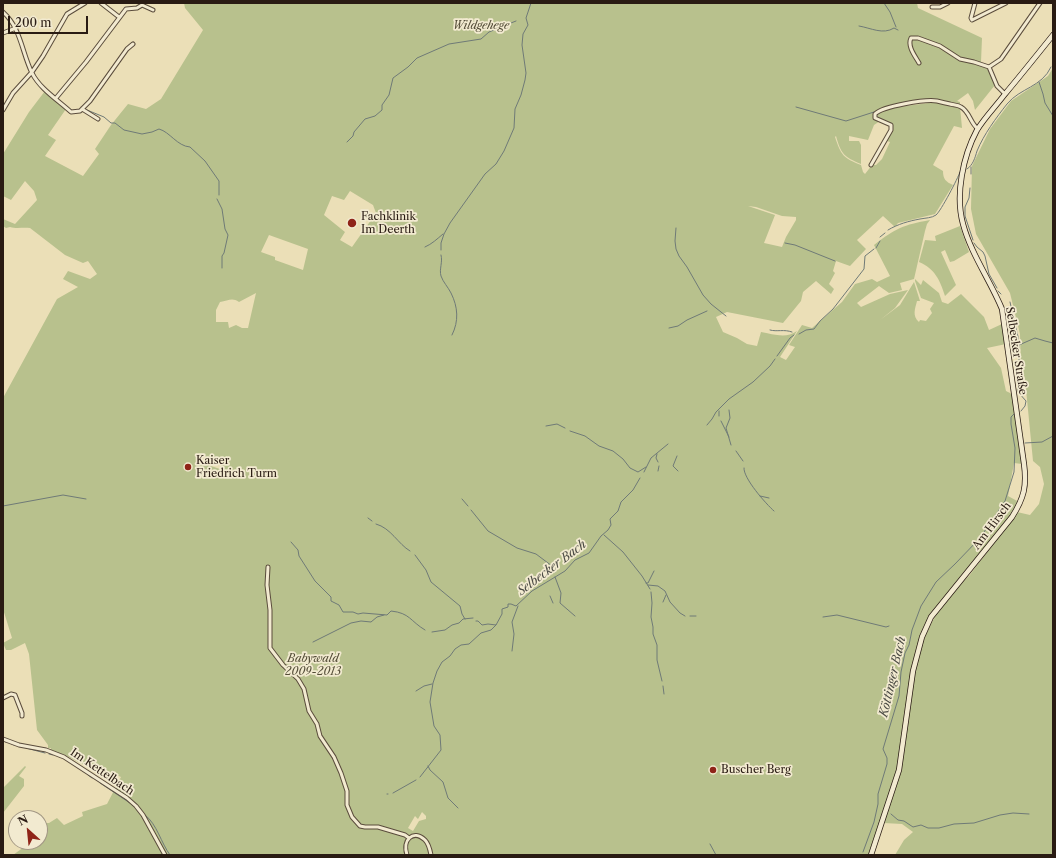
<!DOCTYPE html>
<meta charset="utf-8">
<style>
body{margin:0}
#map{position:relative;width:1056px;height:858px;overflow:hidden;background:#ebdfb7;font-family:"Libre Caslon Text",serif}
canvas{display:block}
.frame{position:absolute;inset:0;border:4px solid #291b13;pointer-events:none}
.north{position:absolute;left:8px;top:810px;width:40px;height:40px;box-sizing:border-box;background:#f2ead0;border:1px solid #a29784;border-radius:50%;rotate:333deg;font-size:11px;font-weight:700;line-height:16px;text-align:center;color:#291b13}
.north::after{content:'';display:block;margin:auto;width:14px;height:18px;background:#8f2418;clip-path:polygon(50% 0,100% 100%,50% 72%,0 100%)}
.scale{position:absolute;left:8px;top:16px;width:80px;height:18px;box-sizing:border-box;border:2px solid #291b13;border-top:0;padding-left:5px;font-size:12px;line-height:14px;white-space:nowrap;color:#291b13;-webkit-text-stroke:3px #f2ead0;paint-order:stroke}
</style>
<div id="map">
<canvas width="1056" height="858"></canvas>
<div class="frame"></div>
<div class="north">N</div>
<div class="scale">200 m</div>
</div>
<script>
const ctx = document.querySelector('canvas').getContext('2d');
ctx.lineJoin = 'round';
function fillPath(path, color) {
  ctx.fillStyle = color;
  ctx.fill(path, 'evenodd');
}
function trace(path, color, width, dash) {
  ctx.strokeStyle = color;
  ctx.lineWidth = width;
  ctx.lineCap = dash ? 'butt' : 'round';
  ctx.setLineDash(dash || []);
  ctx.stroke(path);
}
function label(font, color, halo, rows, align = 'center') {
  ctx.font = font + ' "Libre Caslon Text",serif';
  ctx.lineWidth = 3.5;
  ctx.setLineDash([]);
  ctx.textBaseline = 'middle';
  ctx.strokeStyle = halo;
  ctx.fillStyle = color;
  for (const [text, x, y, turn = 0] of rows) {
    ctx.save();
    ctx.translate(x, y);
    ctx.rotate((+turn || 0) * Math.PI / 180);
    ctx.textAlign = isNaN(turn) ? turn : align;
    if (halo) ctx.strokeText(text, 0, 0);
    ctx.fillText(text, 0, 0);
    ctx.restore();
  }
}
const green = new Path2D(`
 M 184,3 L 917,3 L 918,8 L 982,38 L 981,62 L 988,69 L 995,85 L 975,110 L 973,101 L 968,93 L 957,101 L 960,102 L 960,105 C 953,104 946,102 939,101 C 925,99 886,105 875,113 L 874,118 L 880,121 L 874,125 L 868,140 L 849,136 L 849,141 L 859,141 L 861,145 L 861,164 C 844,157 841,154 836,136 L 835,137 C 841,155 843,158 861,165 L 863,172 L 865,174 L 872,165 L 876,165 L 882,159 L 890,142 L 887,141 L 892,130 L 892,124 L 886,121 L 876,117 L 877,113 L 897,107 L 937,102 L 960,107 L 962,128 L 954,126 L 933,165 L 943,171 C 943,179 946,182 953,185 L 935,214 L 898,223 L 895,227 L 883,216 L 857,240 L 866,249 L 850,266 L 836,261 L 833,271 L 835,273 L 829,284 L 834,289 L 831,294 L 816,281 L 803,292 L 801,301 L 783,323 L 727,312 L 716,317 L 723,332 L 737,338 L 747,344 L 757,346 L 761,332 C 773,334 786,339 797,331 L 780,357 L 786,360 L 795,347 L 789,345 L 802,325 L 812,328 L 842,302 L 855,284 L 872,279 L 877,282 L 890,276 L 874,245 C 896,228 903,225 930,220 L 927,224 L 925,231 L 914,279 L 900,283 L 902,290 L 889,293 L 879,286 L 857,303 L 861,307 L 890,294 L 908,290 L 895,308 L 880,320 L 900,305 L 914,282 L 920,301 L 917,301 C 915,309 912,316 919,322 L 920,320 L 926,321 L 932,313 L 930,309 L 934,303 L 921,298 L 915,281 L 915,279 L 921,285 L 923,280 L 939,293 L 942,302 L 948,304 L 961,294 L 984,317 L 989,330 L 1002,324 L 1006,344 L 987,348 L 1001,368 L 1006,391 L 1012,394 L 1022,464 L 1014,463 L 1008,496 L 1019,502 L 1010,517 L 937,606 C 906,651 908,706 899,758 C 894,789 880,825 869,855 L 13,855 L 24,847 L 20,842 L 40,842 L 40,818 L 38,818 L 41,815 L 46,823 L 49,823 L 57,818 L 64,825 L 83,816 L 82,812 L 107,804 L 121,777 L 96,766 L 86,766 L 65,755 L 50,751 L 51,748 L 48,748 L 48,745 L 37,730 L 29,654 L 25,643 L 11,650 L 6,650 L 3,643 L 12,638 L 3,609 L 3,398 L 57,299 L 78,287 L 63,279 L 68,271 L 90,279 L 97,274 L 88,261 L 83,263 L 65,255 L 30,228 C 23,227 17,229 10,227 L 6,228 L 3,226 L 3,219 L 15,224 L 37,200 L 34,191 L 25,181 L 11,200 L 3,196 L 3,154 L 29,112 L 45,91 L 66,109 L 48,135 L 56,140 L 45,156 L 83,176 L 99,154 L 95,149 L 111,125 L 128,104 L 146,109 L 161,99 L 203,30 L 185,8 ZM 350,191 L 373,205 L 376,213 L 352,247 L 340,240 L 345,232 L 324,215 L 332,196 L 344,200 ZM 748,206 L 756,207 L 782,216 L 796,217 L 796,220 L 786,237 L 782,247 L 764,243 L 775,215 ZM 269,235 L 308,249 L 303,270 L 275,260 L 275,257 L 261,252 ZM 256,293 L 248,328 L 242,328 L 236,325 L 229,328 L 228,322 L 216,322 L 216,310 L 220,302 C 228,301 232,297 239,302 ZM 201,455 L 222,462 L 220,469 L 199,462 ZM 422,812 L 426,816 L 426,819 L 419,821 L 413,831 L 408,828 L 415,816 L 418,819 Z
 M 1053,68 L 1053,855 L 895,855 L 904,840 L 913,832 L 902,824 L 884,823 C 890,803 898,784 902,764 C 908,735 908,705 914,676 C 921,636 938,603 969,576 L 1017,512 L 1030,515 L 1039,504 L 1044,484 L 1040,467 L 1033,461 L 1025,379 L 1021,372 L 1020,334 L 1010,293 L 976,234 L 971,209 L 972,166 L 990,129 L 1011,101 L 1048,76 Z
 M 960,226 L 969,252 L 954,261 L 950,262 L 945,250 L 941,252 L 956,285 L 945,296 C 940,280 935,269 919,262 L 925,240 L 936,241 L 935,236 Z
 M 25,766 L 26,767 L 19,776 L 24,779 L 24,786 L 3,813 L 3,788 Z`);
const stream = new Path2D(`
 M 884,3 L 890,12 L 896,27
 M 859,26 C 871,28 883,35 894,28 L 898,30
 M 1039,82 L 1043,94 L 1045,103 L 1053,116
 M 796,107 L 846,121 L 874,112
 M 87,110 L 104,117 L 111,123 L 115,123 L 124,130 L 142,134 L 152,132 L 159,129 C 170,132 177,146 190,147 L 205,161 L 219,181 L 219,195
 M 347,142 L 353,136 L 354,132 L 365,119 L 375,116 L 382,110 L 382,105 L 389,95 L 393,78 L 408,67 L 417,58 L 449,44 L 481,39 L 489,32 L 499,28 L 506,23 L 511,23 L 516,21
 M 971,167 L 971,174
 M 967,169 C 973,165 975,158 977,151 C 984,134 996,118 1007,104 C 1020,88 1042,87 1051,67
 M 970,188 L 969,198 L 965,207 L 965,216 L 973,240
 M 217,199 L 222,209 L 225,229 L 228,235 L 224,253 L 222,256 L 222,268
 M 676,228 L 675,241 L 676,249 L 679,256 L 687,267 L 703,295 L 711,304 L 726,316
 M 888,230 C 898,224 909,221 920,219 C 925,218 932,218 936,215 C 941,211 958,178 960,172
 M 880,237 L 885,233
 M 785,243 L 795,245 L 835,261
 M 974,243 L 977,247 L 983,252 L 985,256 L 989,274 L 997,288
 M 425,247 C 432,244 437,239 443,234
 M 876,248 L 880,241
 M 441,250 L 441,243 L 444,234 L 450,223 L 485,174 L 496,164 L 504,151 L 514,128 L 515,109 L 521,95 L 525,80 L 526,73 L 522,45 L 523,34 L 528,25 L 526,18 L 531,3
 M 441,255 C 443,262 439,269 441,276 C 443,282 448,287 451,293 C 458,307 459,321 452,335
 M 998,291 L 1001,294
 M 1010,302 L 1019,341
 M 669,328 L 678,326 L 687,320 L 707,311
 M 770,330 C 777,332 784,329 792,332
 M 799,334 L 806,330 L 814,329 L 820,321 L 833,309 L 864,269 L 865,256 L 874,249
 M 1019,345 L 1035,338 L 1045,341 L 1053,343
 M 777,356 L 790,338 L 794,335
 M 1019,377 L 1020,370 L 1019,359 L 1019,344
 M 1018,383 L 1018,380
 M 1018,386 L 1018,392 L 1026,401 L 1025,406 L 1021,411
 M 729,410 L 730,418 L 726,428 L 731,445
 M 719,416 L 719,411
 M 721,421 L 729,437
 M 707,425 L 712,419 L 716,412 L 729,399 L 753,382 L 770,366 L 775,359
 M 546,426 L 557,424 L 565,428
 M 570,431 L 585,436 L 599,446 L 613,451 L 623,459 L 630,468 L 638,472 L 646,467
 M 1025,443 L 1042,442 L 1053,436
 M 736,451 L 743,461
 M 657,454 L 656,458 L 658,462
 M 677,456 L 673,466 L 678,471
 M 744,468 C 743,478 766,504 774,511
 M 658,471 L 659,466
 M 644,472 L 651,458 L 668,444
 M 760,496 L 769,498
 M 462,499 L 468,506
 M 3,506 L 63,495 L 86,499
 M 471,510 L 488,531 L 517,548 L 536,554 L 552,566 L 555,572
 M 368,518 L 372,521
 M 376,524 C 391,528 398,544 410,551
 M 604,535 L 623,552 L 642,576 L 650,589
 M 291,542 L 298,550 L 299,556 L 315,581 L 331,597 L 331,601 L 339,605 L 343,612 L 353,612 L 358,614 L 363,613 L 387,615 L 391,611 C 410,613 410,621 425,630
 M 415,555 L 426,570 L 431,582 L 460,606 L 462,614 L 465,619
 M 555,577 L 561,593 L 560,603 L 575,616
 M 646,583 L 648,583 L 654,571
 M 648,585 L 658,586 L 665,591 L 670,602 L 680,613 L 685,616
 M 651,592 L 652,603 L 651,617 L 653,627 L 653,634 L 657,645 L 657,660 L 662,681
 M 550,596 L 553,603
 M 663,602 L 666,595
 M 690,616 L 696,616
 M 823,617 L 837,615 L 886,627 L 889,626
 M 476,621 L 478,621 L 482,625 L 488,624 L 496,625 L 502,614 L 502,609 L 508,607 L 508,604 L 511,604 L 516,606 L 532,591 L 565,571 L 575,560 L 589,553 L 601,536 L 608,530 L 611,525 L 610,519 L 618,511 L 621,502 L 633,490 L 640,478
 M 432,632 L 445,630 L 452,625 L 459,623 L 463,619 L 473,618
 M 313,642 L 351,623 L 361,621 L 371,622 L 377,617 L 384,615
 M 512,651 L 514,634 L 512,622 L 518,606
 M 663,686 L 664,694
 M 416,691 L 424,686 L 432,684
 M 3,741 L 6,742
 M 10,743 L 14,745
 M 26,748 L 45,753
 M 49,754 L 53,755
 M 428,766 L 430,770 L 443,782 L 448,798 L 458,808
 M 80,769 L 84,772
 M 88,775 L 92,778
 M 420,777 L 441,750 L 440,735 L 434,726 L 430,702 L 433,683 L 437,671 L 442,662 L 450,656 L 455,649 L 461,645 L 469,644 L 481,633 L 491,630 L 496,625
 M 95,779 L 97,780
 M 100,783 L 133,805
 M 393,793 L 416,780
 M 387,794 L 388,794
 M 891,814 L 898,820 L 904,821 L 913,827 L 921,825 L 928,828 L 939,828 L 954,824 L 974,823 L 1000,815 L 1013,813 L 1029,814
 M 145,815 C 157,824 161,843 170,855
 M 710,844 L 716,855
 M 863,852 L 874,822 L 878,804 L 878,794 L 887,764 L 887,758 L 883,749 L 899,696 L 901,672 L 905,653 L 909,645 L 912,630 L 921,606 L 936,582 L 955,564 L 980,538 L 1005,501 L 1014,472 L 1015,448 L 1011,424 L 1011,417 L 1014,414`);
const street = new Path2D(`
 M 101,3 L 119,17
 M 975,3 L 971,18 L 972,20 L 1006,3
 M 932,7 L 940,7 L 948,3
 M 3,12 C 21,28 22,53 32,73 C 40,89 58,100 71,112 L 80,111 L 90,101 L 127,49 L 133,44
 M 3,33 L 16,28
 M 919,63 C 915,56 907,46 911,38 L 918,38 L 940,46 L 960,59 L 974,62 L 989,67 L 997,86 L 1005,94
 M 989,67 L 1001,59 L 1040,3
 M 56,98 L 86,62 L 126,9 L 137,8 L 142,5 L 153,10
 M 82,109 L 98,119
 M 3,110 L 13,93 L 32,72 L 43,56 L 67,14 L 85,3
 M 871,165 L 891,130 L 891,125 L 875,118 L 875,114 C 883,106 926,99 937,101 C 941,102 945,103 950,104 C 953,105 958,105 961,107 C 970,112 970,123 978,129
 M 268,567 L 267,585 L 270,610 L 270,648 L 283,665 L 298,679 L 304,689 L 309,711 L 317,724 L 320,736 L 334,757 L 341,773 L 347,791 L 347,805 L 352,817 L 360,826 L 365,827 L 378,827 L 405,835 L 409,838
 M 3,698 L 11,694 L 15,695 L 22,713 L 22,716
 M 3,739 L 19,745 L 46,750 L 64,757 L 127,798 L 136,806 L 143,815 L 165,855
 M 407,855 C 402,840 413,829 425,840 C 429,844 430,850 431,855`);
const secondary = new Path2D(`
 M 871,855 L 899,770 L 913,671 L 922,637 L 931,617 L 1012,517 C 1024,498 1027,486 1024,464 L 1002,309 C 990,280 971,254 963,224 C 955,195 963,156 977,130 C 985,117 996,106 1005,94 C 1021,75 1037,55 1053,35`);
const markers = [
 [352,223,5,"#8f2418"],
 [188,467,4,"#8f2418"],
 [713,770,4,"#8f2418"]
];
const parkNames = [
 ["Wildgehege",481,26],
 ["Babywald",313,659],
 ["2009-2013",313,672]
];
const poiNames = [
 ["Fachklinik",361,217],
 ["Im Deerth",361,230],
 ["Kaiser",196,461],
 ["Friedrich Turm",196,474],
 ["Buscher Berg",721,770]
];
const streetNames = [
 ["Selbecker Straße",1016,351,81],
 ["Am Hirsch",992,526,-53],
 ["Im Kettelbach",102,772,34]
];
const waterNames = [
 ["Selbecker Bach",552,568,-37],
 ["Köttinger Bach",893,677,-77]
];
fillPath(green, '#b8c18d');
trace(stream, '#6f7a77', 1);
trace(street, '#5a4c3c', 5);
trace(secondary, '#291b13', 6);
trace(street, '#f2ead0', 3);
trace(secondary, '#f2ead0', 4.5);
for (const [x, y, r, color] of markers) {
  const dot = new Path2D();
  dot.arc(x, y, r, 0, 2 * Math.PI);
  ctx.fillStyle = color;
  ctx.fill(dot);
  trace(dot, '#f2ead0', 1.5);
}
label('italic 11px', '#544d38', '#f2ead0', parkNames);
label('11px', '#291b13', '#f2ead0', poiNames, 'left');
label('11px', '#291b13', '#f2ead0', streetNames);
label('italic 12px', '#4c4b45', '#f2ead0', waterNames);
</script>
